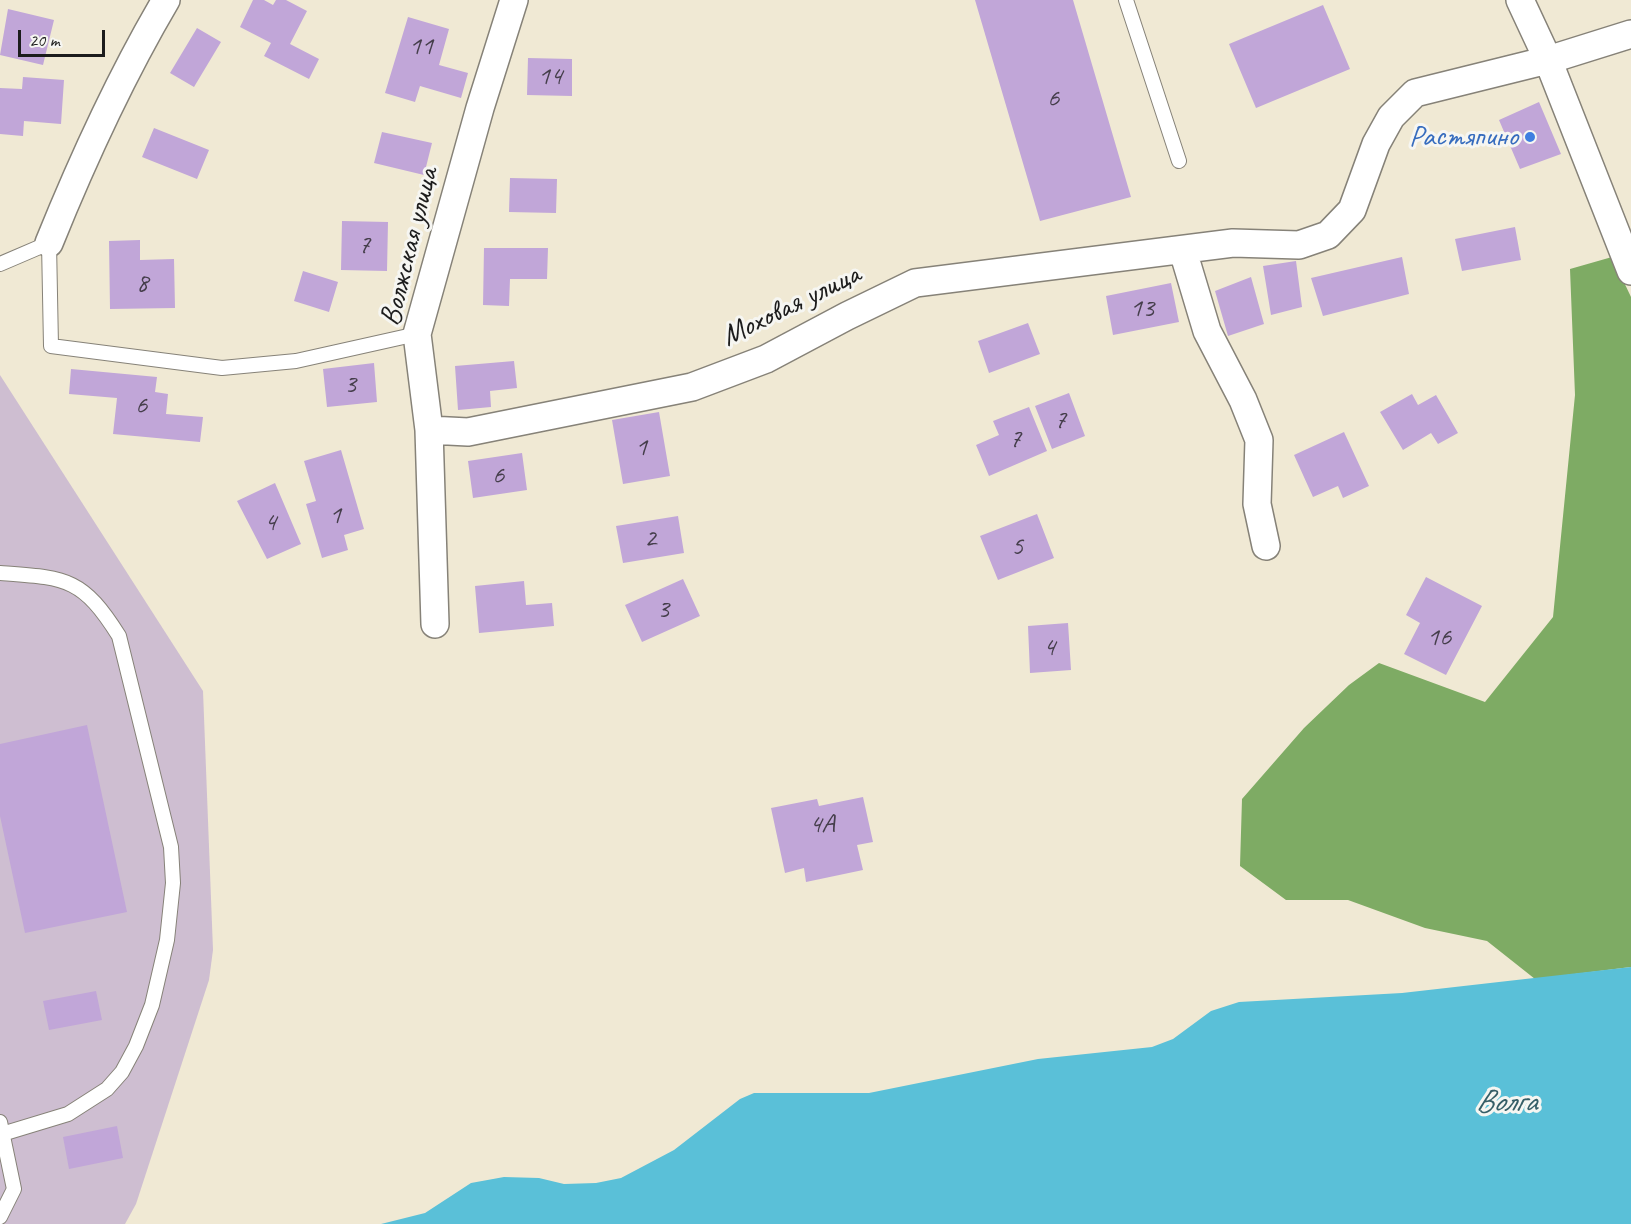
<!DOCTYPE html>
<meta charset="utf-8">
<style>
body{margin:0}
#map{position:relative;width:1631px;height:1224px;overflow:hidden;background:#f0e9d4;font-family:Caveat,sans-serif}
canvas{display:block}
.scale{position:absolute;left:18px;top:30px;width:87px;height:27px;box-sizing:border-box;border:3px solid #1c1c1c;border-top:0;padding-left:8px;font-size:18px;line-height:21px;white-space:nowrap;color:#1c1c1c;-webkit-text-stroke:4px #f6f6f2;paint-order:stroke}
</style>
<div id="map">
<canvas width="1631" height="1224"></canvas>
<div class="scale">20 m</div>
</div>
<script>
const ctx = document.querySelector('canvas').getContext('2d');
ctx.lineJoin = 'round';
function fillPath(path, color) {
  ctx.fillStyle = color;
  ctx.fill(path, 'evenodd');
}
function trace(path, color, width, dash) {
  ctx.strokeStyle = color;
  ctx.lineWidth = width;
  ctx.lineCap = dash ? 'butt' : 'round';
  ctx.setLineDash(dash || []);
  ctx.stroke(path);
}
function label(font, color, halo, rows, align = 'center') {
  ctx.font = font + ' Caveat,sans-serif';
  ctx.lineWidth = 6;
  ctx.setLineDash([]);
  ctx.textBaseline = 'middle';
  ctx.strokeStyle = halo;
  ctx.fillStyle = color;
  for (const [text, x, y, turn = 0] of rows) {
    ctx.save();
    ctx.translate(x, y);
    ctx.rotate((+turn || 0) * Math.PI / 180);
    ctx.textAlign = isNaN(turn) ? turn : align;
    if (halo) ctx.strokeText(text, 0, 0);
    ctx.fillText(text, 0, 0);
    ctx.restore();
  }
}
const industrial = new Path2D(`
 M 0,375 L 203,691 L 213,950 L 209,980 L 136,1204 L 125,1224 L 0,1224 Z`);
const forest = new Path2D(`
 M 1612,257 L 1631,297 L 1631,967 L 1535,979 L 1487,941 L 1425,928 L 1348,900 L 1286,900 L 1240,866 L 1242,799 L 1304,728 L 1349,685 L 1379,663 L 1485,702 L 1553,617 L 1575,395 L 1570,269 Z`);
const water = new Path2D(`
 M 1631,967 L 1631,1224 L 381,1224 L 425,1213 L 471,1183 L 504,1177 L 539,1178 L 564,1184 L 596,1183 L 621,1178 L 674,1150 L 740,1099 L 754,1093 L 869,1093 L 1038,1059 L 1152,1047 L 1173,1039 L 1211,1011 L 1239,1002 L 1402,993 Z`);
const building = new Path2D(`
 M 253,0 L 264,0 L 273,5 L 276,0 L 286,0 L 307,11 L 290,44 L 319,59 L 309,79 L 264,56 L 271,43 L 240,27 Z
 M 975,0 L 1073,0 L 1131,197 L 1040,221 Z
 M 1323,5 L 1350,69 L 1256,108 L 1229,44 Z
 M 8,9 L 54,20 L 43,65 L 0,55 Z
 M 408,17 L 449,29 L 439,65 L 468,73 L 461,98 L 420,86 L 415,102 L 385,93 Z
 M 197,28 L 221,42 L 194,87 L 170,73 Z
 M 528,58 L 572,59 L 572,96 L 527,95 Z
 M 23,77 L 64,80 L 61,124 L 24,121 L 23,136 L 0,134 L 0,88 L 22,89 Z
 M 1539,102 L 1561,154 L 1520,169 L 1499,120 Z
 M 154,128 L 209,150 L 197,179 L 142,157 Z
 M 382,132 L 432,143 L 424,175 L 374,163 Z
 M 510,178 L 557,179 L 556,213 L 509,212 Z
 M 342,221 L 388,222 L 387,271 L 341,270 Z
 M 1515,227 L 1521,260 L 1462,271 L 1455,239 Z
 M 140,240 L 140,260 L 174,259 L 175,308 L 110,309 L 109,241 Z
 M 484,248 L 548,248 L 547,279 L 510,279 L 509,306 L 483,305 Z
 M 1402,257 L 1409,294 L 1323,316 L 1311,278 Z
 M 1296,261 L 1302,307 L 1271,315 L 1263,266 Z
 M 303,271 L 338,282 L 329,312 L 294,301 Z
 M 1251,277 L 1264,324 L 1228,336 L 1215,291 Z
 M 1171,283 L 1179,322 L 1113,335 L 1106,296 Z
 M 1028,323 L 1040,354 L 989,373 L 978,341 Z
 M 514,361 L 517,388 L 490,391 L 491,407 L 458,410 L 455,366 Z
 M 374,363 L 377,402 L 327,407 L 323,369 Z
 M 71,369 L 157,377 L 155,392 L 168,394 L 166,414 L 203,417 L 200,442 L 113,434 L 117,398 L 69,394 Z
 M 1069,393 L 1085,436 L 1052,449 L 1035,406 Z
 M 1412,394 L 1418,405 L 1436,395 L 1458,433 L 1438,444 L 1431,433 L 1403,450 L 1380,412 Z
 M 1029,407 L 1047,451 L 989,476 L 976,445 L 999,435 L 993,421 Z
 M 659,412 L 670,476 L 623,484 L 612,420 Z
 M 1344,432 L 1369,486 L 1343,498 L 1338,486 L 1313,497 L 1294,455 Z
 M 341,450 L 364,529 L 344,535 L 348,550 L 322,558 L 306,504 L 316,501 L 304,461 Z
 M 522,453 L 527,490 L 473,498 L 468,461 Z
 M 275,483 L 301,544 L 267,559 L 237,501 Z
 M 1037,514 L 1054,558 L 998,580 L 980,536 Z
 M 678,516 L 684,553 L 623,563 L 616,526 Z
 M 1426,577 L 1482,606 L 1446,675 L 1404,654 L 1420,623 L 1406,615 Z
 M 683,579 L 700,616 L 642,642 L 625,605 Z
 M 524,581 L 526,605 L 552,603 L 554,626 L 479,633 L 475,586 Z
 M 1068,623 L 1071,670 L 1030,673 L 1028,626 Z
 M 87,725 L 127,912 L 25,933 L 0,816 L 0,744 Z
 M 863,797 L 873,842 L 857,845 L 863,870 L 806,882 L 804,868 L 785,873 L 771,808 L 817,799 L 819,806 Z
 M 96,991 L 102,1020 L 49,1030 L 43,1001 Z
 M 117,1126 L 123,1158 L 69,1169 L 63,1137 Z`);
const lane = new Path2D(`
 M 1126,0 L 1179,161
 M 0,264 L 49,243 L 51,346 L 222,368 L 296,361 L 417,334
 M 0,573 C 66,578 82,577 119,636 L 171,847 L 173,883 L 167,940 L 152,1005 L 136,1046 L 122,1072 L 107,1089 L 68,1114 L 2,1134
 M 0,1122 L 14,1189 L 0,1217`);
const street = new Path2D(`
 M 1520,0 L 1548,60 L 1631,271
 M 49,243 C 83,159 120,78 166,0
 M 1183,251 L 1207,331 L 1243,400 L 1259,440 L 1257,504 L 1266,546
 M 429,430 L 468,432 L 692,387 L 766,359 L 847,316 L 915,283 L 1233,243 L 1299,245 L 1328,235 L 1352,210 L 1376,144 L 1391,117 L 1415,93 L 1548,60 L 1631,34
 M 435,624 L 429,430 L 417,334 L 480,108 L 514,0`);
const markers = [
 [1530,137,6,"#3f7fe0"]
];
const numberNames = [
 ["11",421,47],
 ["14",550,77],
 ["6",1053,99],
 ["7",364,246],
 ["8",142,284],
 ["13",1142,309],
 ["3",350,385],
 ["6",141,406],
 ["7",1060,421],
 ["7",1015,440],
 ["1",641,448],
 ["6",498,476],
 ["1",335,516],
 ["4",270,523],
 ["2",650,539],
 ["5",1017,547],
 ["3",663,610],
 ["16",1439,638],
 ["4",1049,648],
 ["4А",822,825]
];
const shopNames = [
 ["Растяпино",1518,137]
];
const streetNames = [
 ["Волжская улица",410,247,-76],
 ["Моховая улица",791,306,-26]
];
const waterNames = [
 ["Волга",1506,1103]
];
fillPath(industrial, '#cebed1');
fillPath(forest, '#7eab64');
fillPath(water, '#5ac0d8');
fillPath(building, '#c1a6d8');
trace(lane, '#868278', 16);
trace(street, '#868278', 30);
trace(lane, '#fff', 14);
trace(street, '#fff', 27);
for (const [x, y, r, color] of markers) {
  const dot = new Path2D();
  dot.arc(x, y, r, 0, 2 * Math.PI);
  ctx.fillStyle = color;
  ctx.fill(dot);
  trace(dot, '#f6f6f2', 2);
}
label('27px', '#453e4b', null, numberNames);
label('30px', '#366cbe', '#f6f6f2', shopNames, 'right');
label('30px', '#1c1c1c', '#f6f6f2', streetNames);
label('italic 32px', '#355e67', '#f6f6f2', waterNames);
</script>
